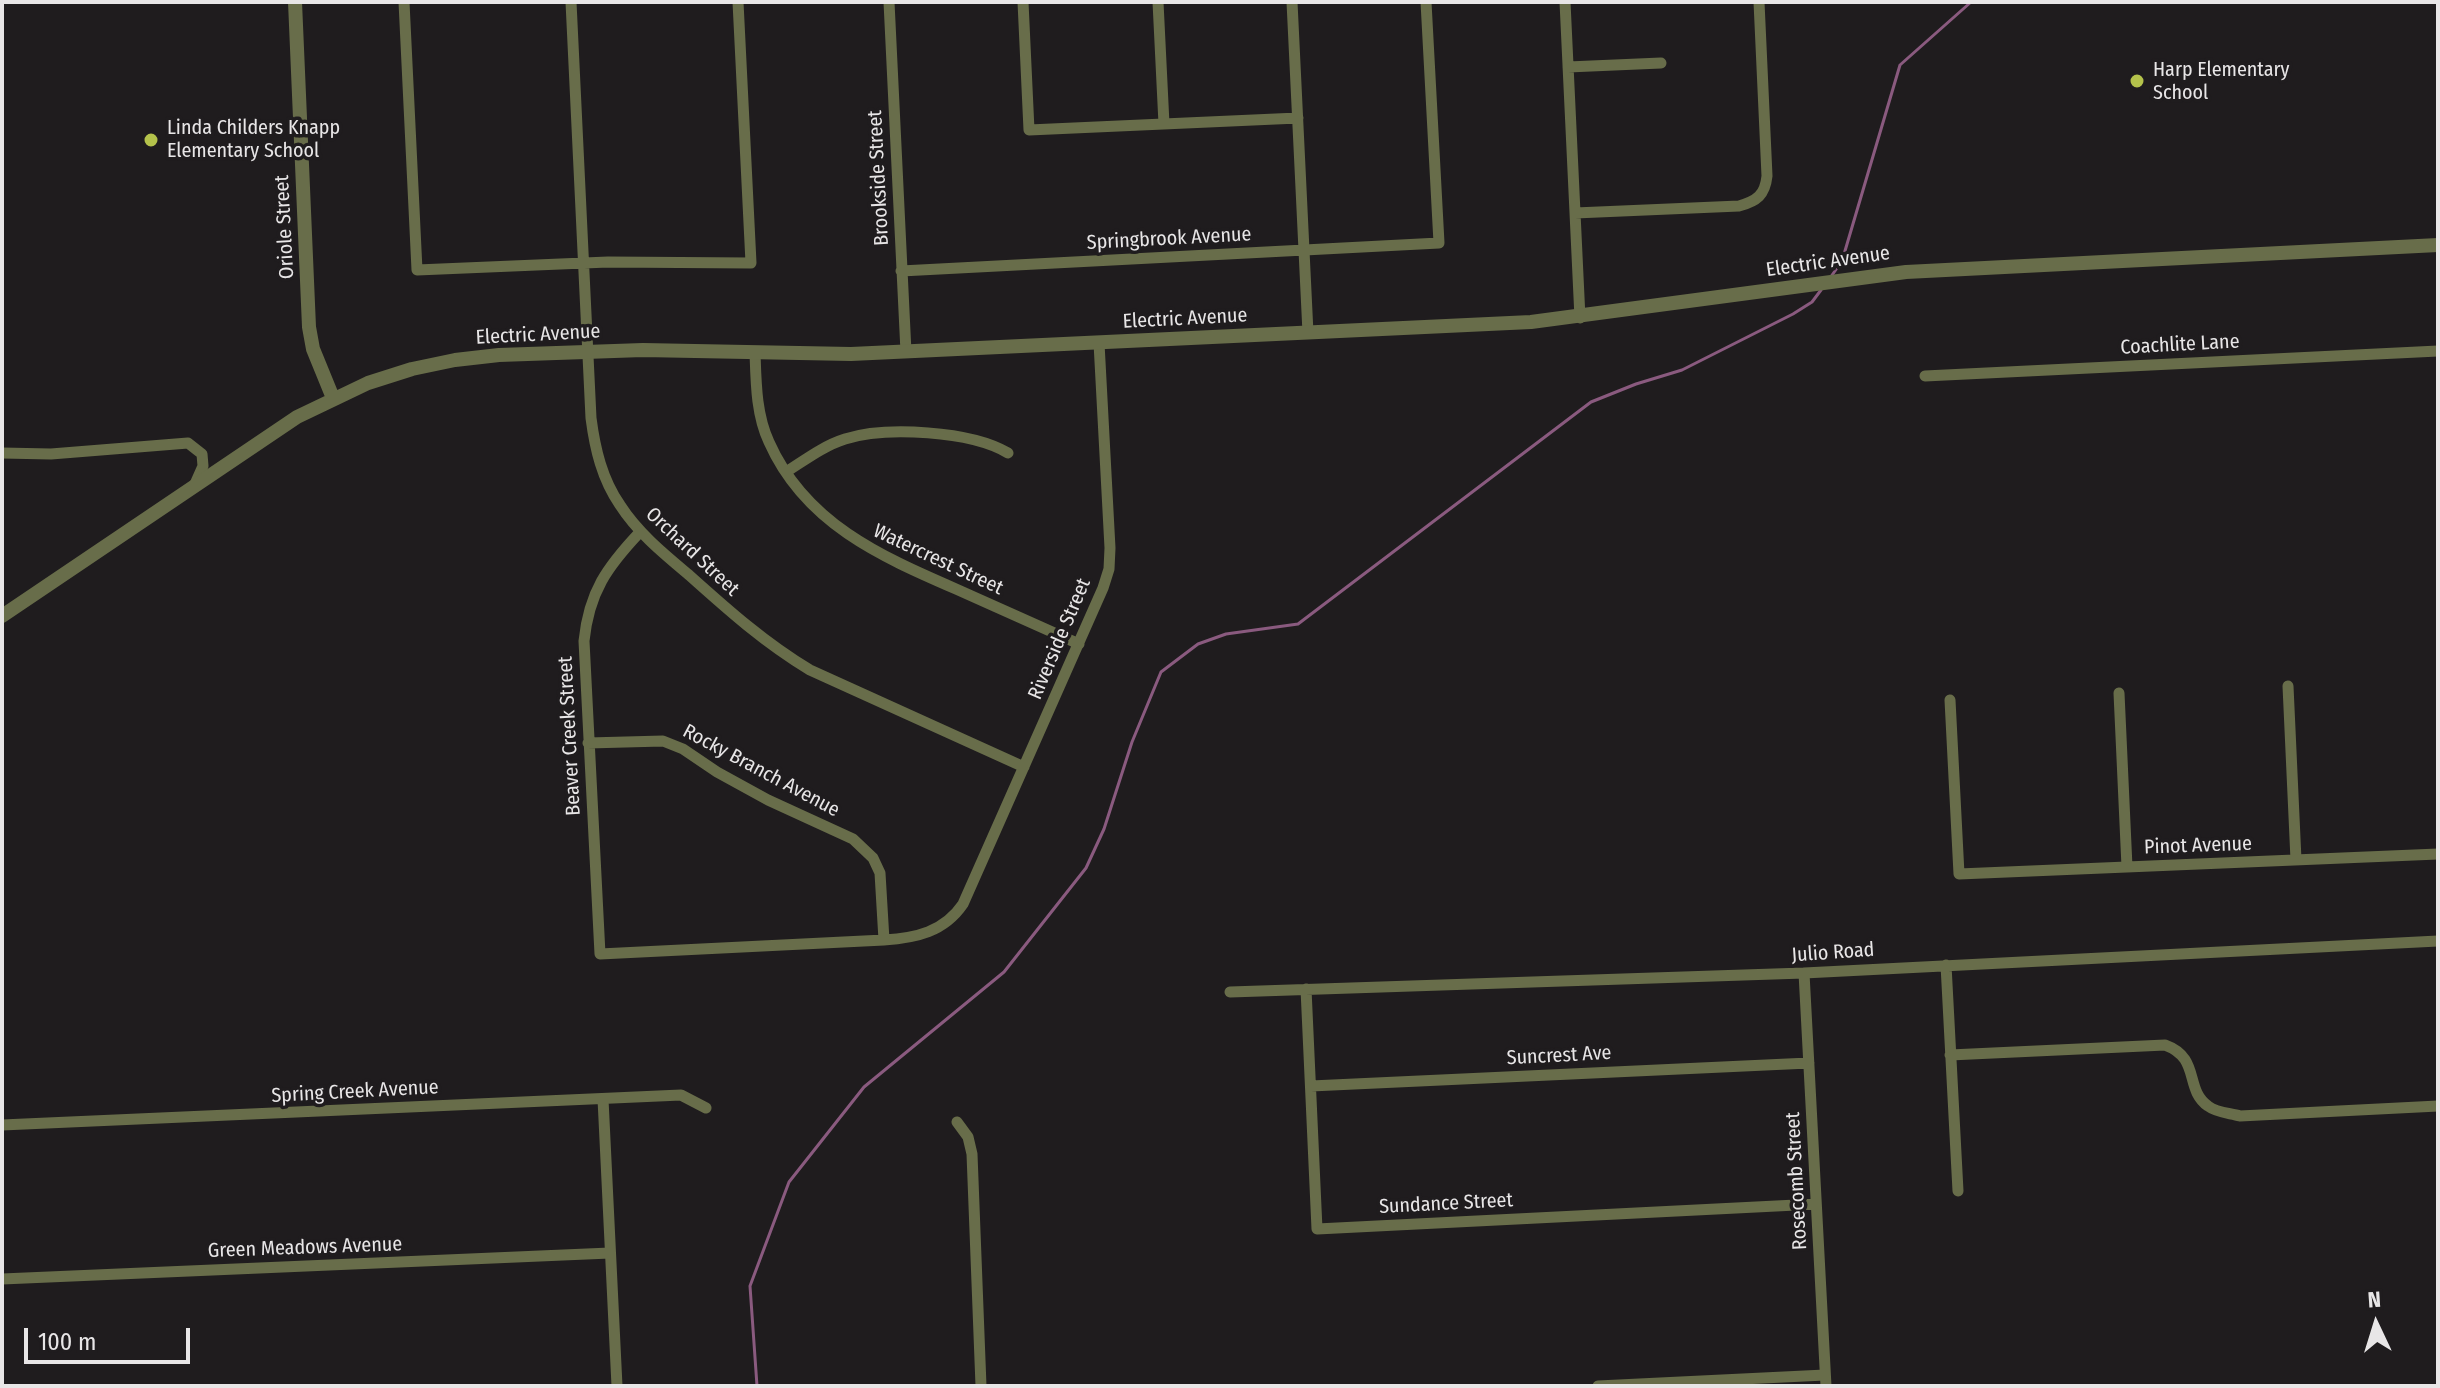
<!DOCTYPE html>
<style>
body{margin:0}
#map{position:relative;width:2440px;height:1388px;overflow:hidden;background:#1f1c1e;font-family:"Fira Sans Condensed",sans-serif}
canvas{display:block}
.frame{position:absolute;inset:0;border:4px solid #e8e6e7;pointer-events:none}
.north{position:absolute;left:2336px;top:1284px;width:80px;height:80px;-webkit-text-stroke:6px #1f1c1e;paint-order:stroke;rotate:356deg;font-size:22px;font-weight:700;line-height:32px;text-align:center;color:#e8e6e7}
.north::after{content:'';display:block;margin:auto;width:28px;height:36px;background:#e8e6e7;clip-path:polygon(50% 0,100% 100%,50% 72%,0 100%)}
.scale{position:absolute;left:24px;top:1328px;width:166px;height:36px;box-sizing:border-box;border:4px solid #e8e6e7;border-top:0;padding-left:10px;font-size:24px;line-height:28px;white-space:nowrap;color:#e8e6e7;-webkit-text-stroke:6px #1f1c1e;paint-order:stroke}
</style>
<div id="map">
<canvas width="2440" height="1388"></canvas>
<div class="frame"></div>
<div class="north">N</div>
<div class="scale">100 m</div>
</div>
<script>
const ctx = document.querySelector('canvas').getContext('2d');
ctx.lineJoin = 'round';
function trace(path, color, width, dash) {
  ctx.strokeStyle = color;
  ctx.lineWidth = width;
  ctx.lineCap = dash ? 'butt' : 'round';
  ctx.setLineDash(dash || []);
  ctx.stroke(path);
}
function label(font, color, halo, rows, align = 'center') {
  ctx.font = font + ' "Fira Sans Condensed",sans-serif';
  ctx.lineWidth = 7;
  ctx.setLineDash([]);
  ctx.textBaseline = 'middle';
  ctx.strokeStyle = halo;
  ctx.fillStyle = color;
  for (const [text, x, y, turn = 0] of rows) {
    ctx.save();
    ctx.translate(x, y);
    ctx.rotate((+turn || 0) * Math.PI / 180);
    ctx.textAlign = isNaN(turn) ? turn : align;
    if (halo) ctx.strokeText(text, 0, 0);
    ctx.fillText(text, 0, 0);
    ctx.restore();
  }
}
const stream = new Path2D(`
 M 1830,278 L 1842,261 L 1900,65 L 1971,2
 M 757,1386 L 750,1286 L 789,1182 L 864,1087 L 1004,972 L 1086,868 L 1104,829 L 1132,742 L 1161,672 L 1198,644 L 1226,634 L 1298,624 L 1591,402 L 1636,384 L 1682,370 L 1793,314 L 1812,302 L 1821,290`);
const minor = new Path2D(`
 M 404,2 L 417,270 L 608,262 L 751,263 L 738,2
 M 571,2 L 591,418 C 595,449 602,479 620,505 C 638,533 664,554 689,575 C 728,610 765,643 810,670 L 1024,767
 M 889,2 L 906,352
 M 1023,2 L 1029,130 L 1298,118
 M 1158,2 L 1164,124
 M 1292,2 L 1308,333
 M 1565,2 L 1580,318
 M 1568,67 L 1661,63
 M 1575,213 L 1739,206 C 1757,201 1765,195 1767,176 L 1759,2
 M 901,271 L 1439,243 L 1426,2
 M 755,352 C 756,382 756,414 769,442 C 805,523 880,556 956,589 C 997,607 1038,626 1079,644
 M 1925,376 L 2438,351
 M 2,453 L 51,454 L 188,443 L 202,454 L 203,466 L 195,484
 M 786,472 C 805,460 823,446 845,439 C 886,426 971,431 1008,453
 M 640,532 C 607,567 589,592 584,641 L 600,954 L 884,940 C 916,938 944,932 963,904 L 1103,588 L 1109,569 L 1110,548 L 1099,343
 M 2288,686 L 2296,860
 M 2119,693 L 2127,867
 M 1950,700 L 1959,874 L 2438,854
 M 588,743 L 663,741 L 683,749 L 717,772 L 768,800 L 853,839 L 873,858 L 880,873 L 884,940
 M 1946,965 L 1958,1191
 M 1804,973 L 1826,1386
 M 1306,989 L 1317,1229 L 1816,1204
 M 1230,992 L 1804,973 L 2438,941
 M 1950,1055 L 2165,1045 C 2201,1058 2184,1089 2208,1106 C 2217,1113 2230,1113 2240,1116 L 2438,1106
 M 1311,1086 L 1809,1063
 M 603,1099 L 617,1386
 M 957,1122 L 968,1137 L 972,1154 L 981,1386
 M 2,1125 L 681,1095 L 706,1108
 M 2,1279 L 610,1253
 M 1598,1386 L 1825,1375`);
const tertiary = new Path2D(`
 M 295,2 L 309,327 L 313,349 L 333,398
 M 2,616 L 297,417 L 368,383 L 412,369 L 455,360 L 499,355 L 643,350 L 851,354 L 1531,322 L 1906,272 L 2438,245`);
const markers = [
 [2137,81,8,"#b4c24b"],
 [151,140,8,"#b4c24b"]
];
const poiNames = [
 ["Harp Elementary",2153,70],
 ["School",2153,93],
 ["Linda Childers Knapp",167,128],
 ["Elementary School",167,151]
];
const streetNames = [
 ["Brookside Street",879,178,-93],
 ["Oriole Street",285,227,-93],
 ["Springbrook Avenue",1169,239,-3],
 ["Electric Avenue",1828,262,-8],
 ["Electric Avenue",1185,319,-3],
 ["Electric Avenue",538,335,-3],
 ["Coachlite Lane",2180,345,-3],
 ["Orchard Street",692,552,43],
 ["Watercrest Street",938,560,25],
 ["Riverside Street",1060,639,-67],
 ["Beaver Creek Street",570,736,-93],
 ["Rocky Branch Avenue",761,771,28],
 ["Pinot Avenue",2198,846,-2],
 ["Julio Road",1833,953,-4],
 ["Suncrest Ave",1559,1056,-3],
 ["Spring Creek Avenue",355,1092,-3],
 ["Rosecomb Street",1797,1181,-93],
 ["Sundance Street",1446,1204,-3],
 ["Green Meadows Avenue",305,1248,-2]
];
trace(stream, '#8a5a7f', 3);
trace(minor, '#686d4a', 11);
trace(tertiary, '#686d4a', 14);
for (const [x, y, r, color] of markers) {
  const dot = new Path2D();
  dot.arc(x, y, r, 0, 2 * Math.PI);
  ctx.fillStyle = color;
  ctx.fill(dot);
  trace(dot, '#1f1c1e', 3);
}
label('20px', '#e8e6e7', '#1f1c1e', poiNames, 'left');
label('20px', '#e8e6e7', '#1f1c1e', streetNames);
</script>
